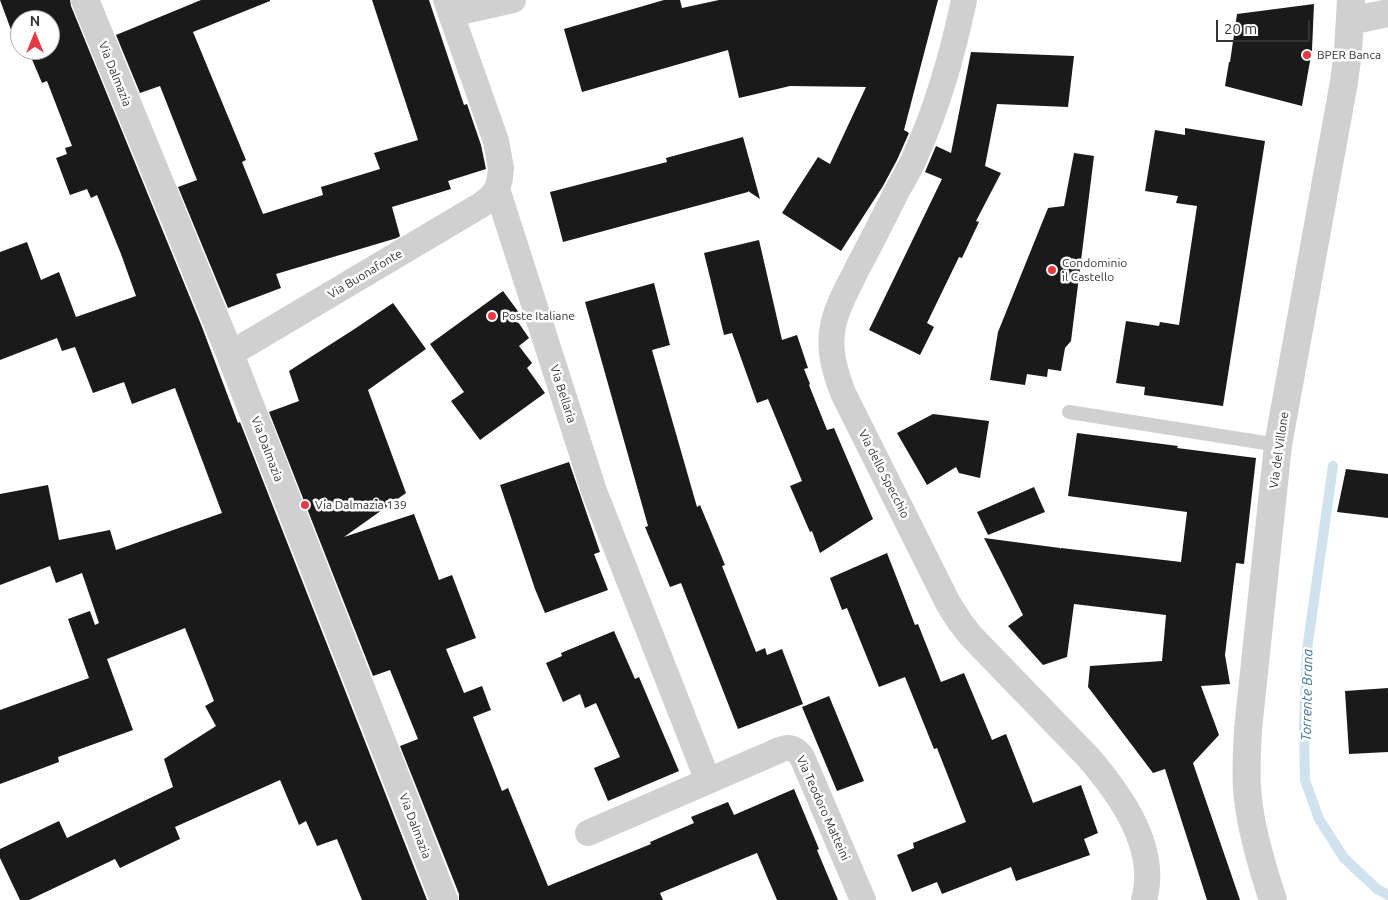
<!DOCTYPE html>
<style>
body{margin:0}
#map{position:relative;width:1388px;height:900px;overflow:hidden;background:#fff;font-family:Ubuntu,sans-serif}
canvas{display:block}
.north{position:absolute;left:10px;top:10px;width:50px;height:50px;box-sizing:border-box;background:#fff;border:1px solid #adadad;border-radius:50%;rotate:0deg;font-size:14px;font-weight:700;line-height:20px;text-align:center;color:#333}
.north::after{content:'';display:block;margin:auto;width:18px;height:22px;background:#e63946;clip-path:polygon(50% 0,100% 100%,50% 72%,0 100%)}
.scale{position:absolute;left:1216px;top:20px;width:94px;height:22px;box-sizing:border-box;border:2px solid #333;border-top:0;padding-left:6px;font-size:15px;line-height:18px;white-space:nowrap;color:#333;-webkit-text-stroke:4px #fff;paint-order:stroke}
</style>
<div id="map">
<canvas width="1388" height="900"></canvas>
<div class="north">N</div>
<div class="scale">20 m</div>
</div>
<script>
const ctx = document.querySelector('canvas').getContext('2d');
ctx.lineJoin = 'round';
function trace(path, color, width, dash) {
  ctx.strokeStyle = color;
  ctx.lineWidth = width;
  ctx.lineCap = dash ? 'butt' : 'round';
  ctx.setLineDash(dash || []);
  ctx.stroke(path);
}
function fillPath(path, color) {
  ctx.fillStyle = color;
  ctx.fill(path, 'evenodd');
}
function label(font, color, halo, rows, align = 'center') {
  ctx.font = font + ' Ubuntu,sans-serif';
  ctx.lineWidth = 5;
  ctx.setLineDash([]);
  ctx.textBaseline = 'middle';
  ctx.strokeStyle = halo;
  ctx.fillStyle = color;
  for (const [text, x, y, turn = 0] of rows) {
    ctx.save();
    ctx.translate(x, y);
    ctx.rotate((+turn || 0) * Math.PI / 180);
    ctx.textAlign = isNaN(turn) ? turn : align;
    if (halo) ctx.strokeText(text, 0, 0);
    ctx.fillText(text, 0, 0);
    ctx.restore();
  }
}
const stream = new Path2D(`
 M 1333,466 L 1307,650 L 1304,727 L 1305,780 L 1319,819 L 1344,858 L 1377,889 L 1388,895`);
const building = new Path2D(`
 M 0,0 L 70,0 L 71,6 L 202,327 L 238,423 L 240,422 L 427,900 L 362,900 L 337,839 L 317,846 L 306,821 L 299,825 L 280,780 L 175,827 L 180,839 L 120,868 L 115,859 L 29,900 L 20,900 L 0,858 L 0,849 L 59,821 L 67,838 L 173,787 L 164,759 L 216,726 L 205,706 L 214,701 L 185,628 L 107,659 L 133,730 L 58,757 L 59,762 L 0,784 L 0,710 L 89,678 L 68,619 L 90,611 L 95,625 L 99,623 L 82,573 L 56,583 L 50,566 L 0,585 L 0,494 L 48,485 L 59,540 L 110,530 L 116,550 L 222,513 L 175,388 L 132,404 L 124,382 L 93,393 L 75,347 L 62,351 L 57,338 L 0,360 L 0,252 L 27,242 L 41,280 L 59,272 L 76,317 L 136,296 L 121,254 L 97,195 L 91,198 L 87,189 L 70,195 L 56,158 L 67,154 L 65,148 L 72,146 L 47,81 L 42,83 L 28,50 L 50,50 L 50,20 L 20,20 L 20,45 L 17,46 Z
 M 201,0 L 270,0 L 270,1 L 193,32 L 246,160 L 242,162 L 263,214 L 323,195 L 321,187 L 380,169 L 374,153 L 418,140 L 372,0 L 429,0 L 464,105 L 467,104 L 481,145 L 486,169 L 448,181 L 451,189 L 392,207 L 400,236 L 397,238 L 276,274 L 281,288 L 228,308 L 178,187 L 197,180 L 160,86 L 140,93 L 116,35 Z
 M 664,0 L 680,0 L 682,8 L 719,0 L 938,0 L 904,130 L 909,133 L 897,160 L 883,186 L 841,251 L 782,213 L 818,157 L 830,164 L 866,87 L 790,86 L 739,98 L 728,50 L 582,92 L 564,29 Z
 M 1314,4 L 1312,50 L 1302,106 L 1225,86 L 1229,62 L 1230,62 L 1237,14 Z
 M 971,52 L 1074,56 L 1068,107 L 997,104 L 985,166 L 1001,173 L 976,221 L 979,222 L 962,258 L 959,257 L 927,323 L 934,327 L 920,355 L 869,330 L 942,179 L 925,172 L 936,146 L 951,153 Z
 M 1185,128 L 1265,141 L 1223,406 L 1144,395 L 1145,387 L 1116,383 L 1126,321 L 1159,326 L 1160,322 L 1179,325 L 1197,206 L 1176,203 L 1178,196 L 1145,191 L 1155,130 L 1185,135 Z
 M 743,137 L 760,199 L 748,191 L 748,192 L 563,242 L 550,192 L 667,162 L 666,158 Z
 M 1074,153 L 1094,156 L 1071,341 L 1065,348 L 1061,371 L 1048,369 L 1047,377 L 1027,374 L 1025,385 L 990,380 L 998,332 L 1048,208 L 1064,206 Z
 M 759,240 L 782,340 L 797,335 L 808,368 L 804,369 L 810,384 L 809,385 L 827,430 L 834,428 L 873,519 L 820,553 L 812,531 L 810,532 L 790,486 L 802,481 L 768,399 L 757,403 L 732,333 L 724,335 L 704,253 Z
 M 654,283 L 670,345 L 652,350 L 697,507 L 700,505 L 725,565 L 722,566 L 756,652 L 765,648 L 767,655 L 782,649 L 803,704 L 738,729 L 681,583 L 670,587 L 645,527 L 648,526 L 585,302 Z
 M 503,291 L 523,318 L 518,322 L 529,338 L 519,346 L 532,363 L 527,368 L 545,393 L 480,440 L 451,401 L 464,392 L 430,344 Z
 M 393,303 L 426,349 L 368,390 L 406,493 L 344,537 L 414,514 L 439,580 L 452,575 L 476,638 L 446,649 L 464,693 L 482,686 L 491,710 L 473,717 L 502,791 L 508,788 L 548,886 L 651,844 L 650,842 L 694,823 L 691,817 L 728,802 L 734,815 L 794,789 L 819,849 L 817,850 L 838,900 L 777,900 L 757,853 L 660,893 L 663,900 L 459,900 L 459,894 L 400,746 L 418,739 L 390,670 L 373,676 L 269,412 L 299,401 L 289,371 L 356,328 Z
 M 933,414 L 989,421 L 980,478 L 959,473 L 956,467 L 927,485 L 897,433 Z
 M 1077,433 L 1178,446 L 1177,448 L 1256,458 L 1244,564 L 1236,563 L 1225,655 L 1230,684 L 1201,686 L 1219,735 L 1193,763 L 1240,900 L 1207,900 L 1165,769 L 1153,773 L 1088,687 L 1090,666 L 1162,661 L 1166,615 L 1074,604 L 1067,657 L 1043,665 L 1008,626 L 1023,615 L 984,538 L 1060,548 L 1061,549 L 1061,548 L 1181,562 L 1187,512 L 1068,496 Z
 M 569,462 L 600,552 L 594,554 L 608,590 L 545,613 L 535,589 L 500,485 Z
 M 1346,469 L 1388,474 L 1388,518 L 1337,512 Z
 M 1034,487 L 1045,512 L 988,535 L 977,512 Z
 M 887,553 L 915,625 L 918,624 L 941,682 L 964,673 L 992,740 L 1006,734 L 1033,803 L 1081,785 L 1098,833 L 1084,839 L 1090,855 L 1016,881 L 1011,867 L 942,894 L 937,882 L 912,892 L 897,855 L 914,848 L 913,843 L 966,822 L 937,748 L 934,749 L 905,677 L 879,687 L 847,608 L 842,610 L 830,578 Z
 M 614,631 L 635,679 L 639,677 L 679,771 L 608,801 L 594,768 L 620,757 L 596,703 L 585,708 L 580,694 L 563,702 L 546,663 L 562,656 L 561,653 Z
 M 1388,688 L 1388,752 L 1349,754 L 1345,691 Z
 M 829,696 L 864,781 L 837,791 L 802,707 Z`);
const service = new Path2D(`
 M 1069,412 L 1278,445`);
const minor = new Path2D(`
 M 446,0 L 496,141 L 501,168 L 500,178 L 497,189 L 594,491 L 708,781
 M 964,0 C 953,52 939,103 917,152 C 912,165 905,177 898,189 C 885,215 872,241 858,267 C 849,286 837,305 833,326 C 828,349 835,372 843,393 L 948,603 L 960,622 L 971,636 L 1088,757 C 1120,794 1159,848 1144,900
 M 451,14 L 513,0
 M 230,354 L 481,205 L 490,198 L 497,189
 M 588,833 L 782,749 C 791,746 796,749 802,757 L 863,900`);
const tertiary = new Path2D(`
 M 85,0 L 230,354 L 444,900
 M 1350,21 L 1388,13
 M 1273,900 C 1262,867 1252,834 1248,799 C 1245,776 1247,753 1248,729 L 1278,445 L 1344,82 L 1348,52 L 1351,0`);
const markers = [
 [1307,55,5,"#e63946"],
 [1052,270,5,"#e63946"],
 [492,316,5,"#e63946"],
 [305,505,5,"#e63946"]
];
const poiNames = [
 ["BPER Banca",1317,55],
 ["Condominio",1062,263],
 ["il Castello",1062,277],
 ["Poste Italiane",502,316],
 ["Via Dalmazia 139",315,505]
];
const streetNames = [
 ["Via Dalmazia",115,74,68],
 ["Via Buonafonte",365,274,-31],
 ["Via Bellaria",563,394,72],
 ["Via Dalmazia",267,449,69],
 ["Via del Villone",1279,450,-82],
 ["Via dello Specchio",884,474,63],
 ["Via Teodoro Matteini",823,808,66],
 ["Via Dalmazia",415,826,69]
];
const waterNames = [
 ["Torrente Brana",1307,695,-89]
];
trace(stream, '#cfe2ee', 10);
fillPath(building, '#1a1a1a');
trace(service, '#d0d0d0', 14);
trace(minor, '#d0d0d0', 26);
trace(tertiary, '#d0d0d0', 28);
for (const [x, y, r, color] of markers) {
  const dot = new Path2D();
  dot.arc(x, y, r, 0, 2 * Math.PI);
  ctx.fillStyle = color;
  ctx.fill(dot);
  trace(dot, '#fff', 2);
}
label('12px', '#333', '#fff', poiNames, 'left');
label('12px', '#333', '#fff', streetNames);
label('italic 14px', '#3f7597', '#fff', waterNames);
</script>
